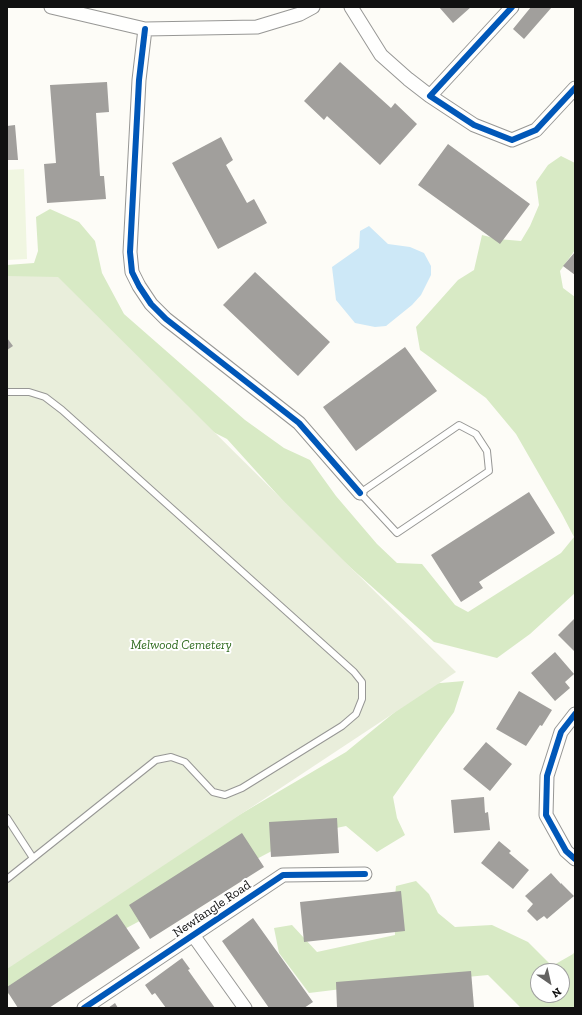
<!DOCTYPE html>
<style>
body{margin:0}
#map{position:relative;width:582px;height:1015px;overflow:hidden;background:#fdfcf7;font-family:"Zilla Slab",serif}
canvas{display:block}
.frame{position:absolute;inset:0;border:8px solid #111;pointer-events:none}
.north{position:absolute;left:530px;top:963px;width:40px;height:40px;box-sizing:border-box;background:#fff;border:1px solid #a0a0a0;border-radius:50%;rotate:146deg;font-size:11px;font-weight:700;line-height:16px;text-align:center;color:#111}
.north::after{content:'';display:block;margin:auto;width:14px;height:18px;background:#646362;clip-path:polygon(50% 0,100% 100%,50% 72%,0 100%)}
</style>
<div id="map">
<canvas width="582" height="1015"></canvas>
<div class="frame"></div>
<div class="north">N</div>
</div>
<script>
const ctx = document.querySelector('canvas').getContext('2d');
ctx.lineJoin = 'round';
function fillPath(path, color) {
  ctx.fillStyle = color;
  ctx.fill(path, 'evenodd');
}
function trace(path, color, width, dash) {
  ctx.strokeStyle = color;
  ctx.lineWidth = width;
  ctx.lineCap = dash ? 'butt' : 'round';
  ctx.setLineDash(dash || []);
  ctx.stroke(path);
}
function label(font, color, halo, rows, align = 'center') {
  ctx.font = font + ' "Zilla Slab",serif';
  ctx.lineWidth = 4;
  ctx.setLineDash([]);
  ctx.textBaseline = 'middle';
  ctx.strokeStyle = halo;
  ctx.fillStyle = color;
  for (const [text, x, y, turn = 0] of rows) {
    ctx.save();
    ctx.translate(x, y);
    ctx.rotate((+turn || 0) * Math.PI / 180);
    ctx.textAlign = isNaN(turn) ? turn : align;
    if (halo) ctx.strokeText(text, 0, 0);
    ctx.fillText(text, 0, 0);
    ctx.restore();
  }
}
const forest = new Path2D(`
 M 561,156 L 575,163 L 575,250 L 560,271 L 563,288 L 575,297 L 575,593 L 530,634 L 497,658 L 434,642 L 314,535 L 227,439 L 176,413 L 7,303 L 7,265 L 34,263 L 38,251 L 36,217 L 50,209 L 79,222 L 95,241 L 102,273 L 124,314 L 245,420 L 284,448 L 310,460 L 336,496 L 377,544 L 397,563 L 422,564 L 455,605 L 468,612 L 561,553 L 574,537 L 562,514 L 516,434 L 486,398 L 420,350 L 416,327 L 458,280 L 474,270 L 482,235 L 498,239 L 521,241 L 530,226 L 539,205 L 536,182 L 548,165 Z
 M 464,681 L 454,712 L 393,797 L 397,818 L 405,835 L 377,852 L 346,826 L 302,835 L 51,968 L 7,995 L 7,937 L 205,835 L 346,752 L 429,684 Z
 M 416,881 L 429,894 L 438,913 L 455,927 L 492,925 L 528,942 L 552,966 L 573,954 L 575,951 L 575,1008 L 521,1008 L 488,975 L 350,988 L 309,993 L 279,953 L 274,928 L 292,925 L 317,952 L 395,935 L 394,908 L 396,886 ZM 538,971 L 562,971 L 562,995 L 538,995 Z`);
const cemetery = new Path2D(`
 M 7,276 L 58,277 L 456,672 L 7,969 Z`);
const pitch = new Path2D(`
 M 24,169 L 27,259 L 7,260 L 7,170 Z`);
const water = new Path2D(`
 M 369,226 L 388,244 L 410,247 L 424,253 L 431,266 L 431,275 L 421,295 L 412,305 L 386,326 L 375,327 L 355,323 L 336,300 L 332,267 L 359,248 L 360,231 Z`);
const building = new Path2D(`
 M 439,7 L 471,7 L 453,23 Z
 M 531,7 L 552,7 L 524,39 L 513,29 Z
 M 340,62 L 391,108 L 395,103 L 417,124 L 380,165 L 327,116 L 324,120 L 304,101 Z
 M 107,82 L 109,112 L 96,113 L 100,176 L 104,176 L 106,199 L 47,203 L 44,164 L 56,163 L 50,85 Z
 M 15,125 L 18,160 L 7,160 L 7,126 Z
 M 221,137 L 233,160 L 226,165 L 247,203 L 254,199 L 267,223 L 218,249 L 172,163 Z
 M 448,144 L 530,204 L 500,244 L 418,185 Z
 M 575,252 L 575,275 L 563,266 Z
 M 255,272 L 330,342 L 298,376 L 223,305 Z
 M 7,338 L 13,346 L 7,350 Z
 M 405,347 L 437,391 L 356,451 L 323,407 Z
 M 529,492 L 555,533 L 479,582 L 483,588 L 461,602 L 431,555 Z
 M 575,618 L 575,652 L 558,635 Z
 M 555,652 L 574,674 L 565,682 L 570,688 L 555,701 L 531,673 Z
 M 519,691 L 552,710 L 542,726 L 540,725 L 526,746 L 496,729 Z
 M 486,742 L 512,764 L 490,791 L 463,769 Z
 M 484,797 L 485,813 L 488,812 L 490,830 L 454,833 L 451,800 Z
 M 337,818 L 339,853 L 271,857 L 269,822 Z
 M 242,833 L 264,867 L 150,939 L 129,905 Z
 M 499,841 L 511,851 L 509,853 L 529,870 L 513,889 L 481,863 Z
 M 551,873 L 561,884 L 561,883 L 574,896 L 547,919 L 544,916 L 537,921 L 527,911 L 533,904 L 525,896 Z
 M 401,891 L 405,931 L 304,942 L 300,902 Z
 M 117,914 L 140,948 L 49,1008 L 18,1008 L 7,991 L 7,987 Z
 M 253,918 L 313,1002 L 304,1008 L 269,1008 L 222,941 Z
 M 182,958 L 190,969 L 188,970 L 215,1008 L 166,1008 L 155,993 L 152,995 L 145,985 Z
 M 471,971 L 474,1007 L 471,1008 L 337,1008 L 336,982 Z
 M 115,1003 L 118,1008 L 108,1008 Z`);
const service = new Path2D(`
 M 7,392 L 29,392 L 45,397 L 62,410 L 354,672 L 362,682 L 362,699 L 356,714 L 342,726 L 242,788 L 225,795 L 213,792 L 185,762 L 171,757 L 156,760 L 7,879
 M 459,425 L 476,434 L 487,451 L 489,471 L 397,533 L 360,493 Z
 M 7,818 L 33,858`);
const minor = new Path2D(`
 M 51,7 L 145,29 L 257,27 L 300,14 L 313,7
 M 351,7 L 381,55 L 408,79 L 430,96
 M 512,7 L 430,96 L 474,125 L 512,140 L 536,130 L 575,88
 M 145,29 L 139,80 L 130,252 L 132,272 L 139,286 L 151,304 L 166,319 L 299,423 L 360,493
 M 575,714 L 561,732 L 547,776 L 546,815 L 566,851 L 575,859
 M 193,935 L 245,1008
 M 84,1008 L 283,875 L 365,874`);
const cycleway = new Path2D(`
 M 512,7 L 430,96 L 474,125 L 512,140 L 536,130 L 575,88
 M 145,29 L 139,80 L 130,252 L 132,272 L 139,286 L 151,304 L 166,319 L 299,423 L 360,493
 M 575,714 L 561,732 L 547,776 L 546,815 L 566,851 L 575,859
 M 84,1008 L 283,875 L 365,874`);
const parkNames = [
 ["Melwood Cemetery",181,645]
];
const streetNames = [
 ["Newfangle Road",212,909,-34]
];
fillPath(forest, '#d8eac5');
fillPath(cemetery, '#e9eedb');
fillPath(pitch, '#f0f6e1');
fillPath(water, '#cde8f7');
fillPath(building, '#a19f9c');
trace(service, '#979795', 8);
trace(minor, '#979795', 15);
trace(service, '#fffffe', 6);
trace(minor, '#fffffe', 13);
trace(cycleway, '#0057b8', 6);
label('italic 13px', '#2f6b1f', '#fff', parkNames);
label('13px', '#111', '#fff', streetNames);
</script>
